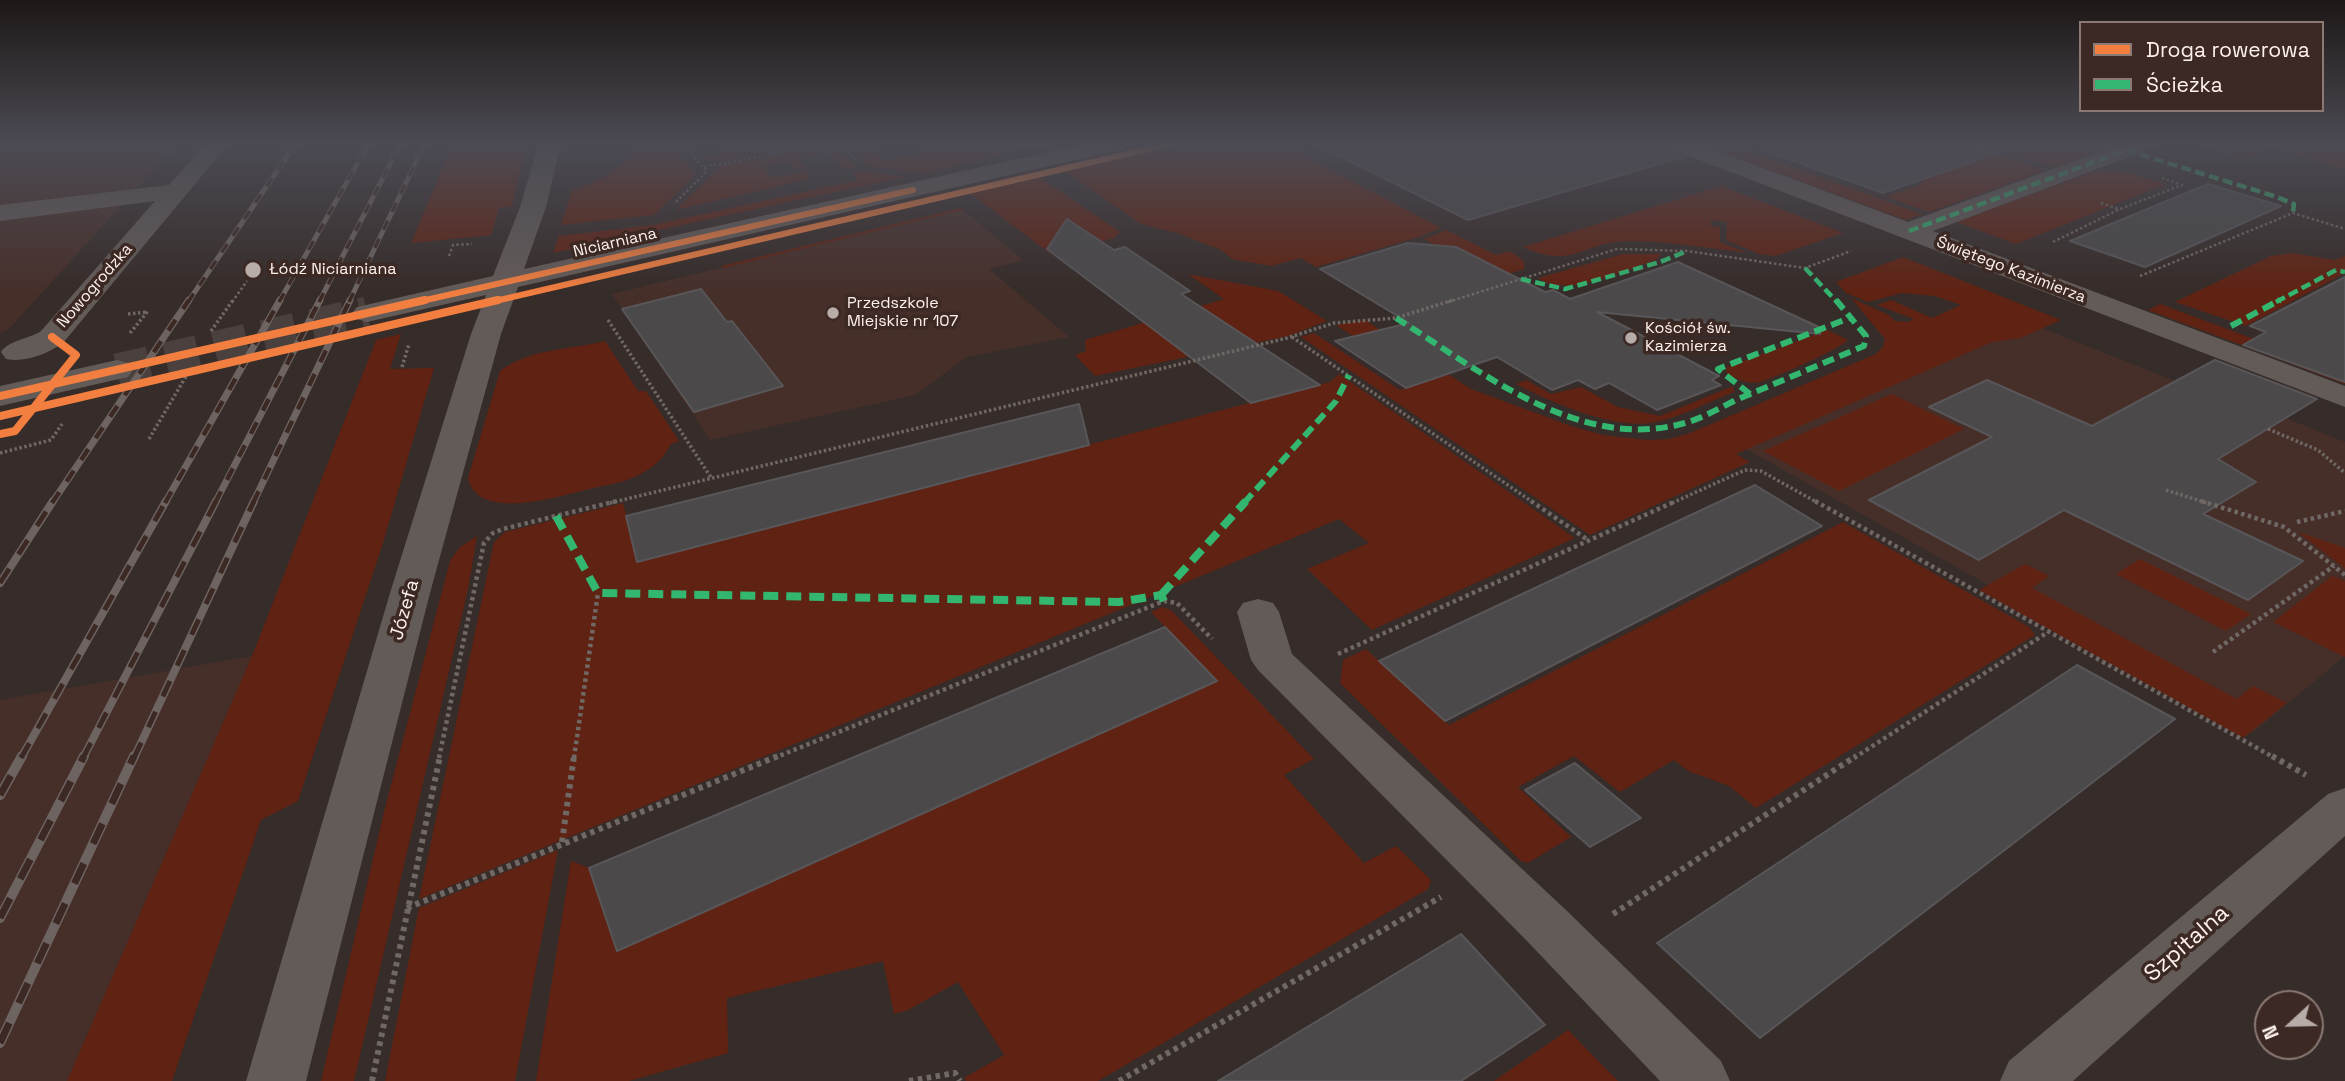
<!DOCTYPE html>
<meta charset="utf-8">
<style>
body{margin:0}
#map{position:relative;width:2345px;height:1081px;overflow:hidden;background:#362c29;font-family:"Space Grotesk",sans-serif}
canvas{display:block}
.legend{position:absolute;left:2079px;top:21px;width:245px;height:91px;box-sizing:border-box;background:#3c2923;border:2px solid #8a7974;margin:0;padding:9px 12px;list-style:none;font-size:21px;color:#fef1ed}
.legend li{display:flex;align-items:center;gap:14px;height:35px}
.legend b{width:35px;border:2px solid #8a7974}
.north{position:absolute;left:2254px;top:990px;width:70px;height:70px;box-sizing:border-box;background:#3c2923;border:2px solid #8a7974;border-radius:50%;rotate:248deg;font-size:19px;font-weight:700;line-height:28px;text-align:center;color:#fef1ed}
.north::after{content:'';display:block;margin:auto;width:24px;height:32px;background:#b8aca8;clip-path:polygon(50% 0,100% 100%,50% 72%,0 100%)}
</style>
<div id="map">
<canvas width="2345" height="1081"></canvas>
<ul class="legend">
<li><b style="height:9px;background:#f27e40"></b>Droga rowerowa</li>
<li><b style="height:9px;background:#33b770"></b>Ścieżka</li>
</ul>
<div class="north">N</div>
</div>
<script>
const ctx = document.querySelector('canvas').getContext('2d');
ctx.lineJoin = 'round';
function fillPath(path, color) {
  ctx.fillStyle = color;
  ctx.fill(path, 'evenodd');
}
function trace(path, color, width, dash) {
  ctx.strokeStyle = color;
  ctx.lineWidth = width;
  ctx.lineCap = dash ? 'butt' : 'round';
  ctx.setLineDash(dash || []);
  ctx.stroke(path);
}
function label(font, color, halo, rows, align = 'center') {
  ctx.font = font + ' "Space Grotesk",sans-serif';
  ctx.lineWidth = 7;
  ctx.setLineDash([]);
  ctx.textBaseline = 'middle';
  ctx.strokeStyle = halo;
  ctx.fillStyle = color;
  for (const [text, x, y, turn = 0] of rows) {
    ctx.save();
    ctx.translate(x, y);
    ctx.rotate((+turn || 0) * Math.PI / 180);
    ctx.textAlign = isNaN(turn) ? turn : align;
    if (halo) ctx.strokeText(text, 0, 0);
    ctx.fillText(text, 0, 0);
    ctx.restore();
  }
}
const built = new Path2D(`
 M 0,143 L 178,143 L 9,329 L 0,333 Z
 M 963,210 L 1023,260 L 989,269 L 1069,337 L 967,357 L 915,395 L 710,440 L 612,294 Z
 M 2029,323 L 2175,381 L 2182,376 L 2345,442 L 2345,656 L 2252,733 L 1746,449 Z
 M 252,656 L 67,1081 L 0,1081 L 0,700 Z`);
const green = new Path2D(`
 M 453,143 L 526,143 L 512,206 L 499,208 L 491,235 L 411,243 Z
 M 646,143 L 670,143 L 696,174 L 654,215 L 561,225 L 572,191 L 607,176 Z
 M 746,143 L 821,143 L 723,162 L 711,161 L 703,157 L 749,146 Z
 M 840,143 L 868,143 L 865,144 L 885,160 L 967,143 L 1054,143 L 923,173 L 868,166 Z
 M 1195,143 L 1304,143 L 1302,155 L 1441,228 L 1422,236 L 1316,267 L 1301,258 L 1271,266 L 1232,259 L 1221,250 L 1177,233 L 1141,224 L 1065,171 Z
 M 1697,143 L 1727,143 L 1922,214 L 1906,220 Z
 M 1809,143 L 1960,143 L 2046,170 L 1929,212 L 1886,197 L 1924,183 Z
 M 2038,143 L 2121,143 L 2055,167 L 2007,154 Z
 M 2215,143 L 2326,143 L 2345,148 L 2345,169 L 2272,149 L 2242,159 L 2202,147 Z
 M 831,144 L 857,166 L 846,169 L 827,153 L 798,160 L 806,168 L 798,170 L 788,161 L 762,166 L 773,178 L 808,171 L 808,179 L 676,210 L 720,166 Z
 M 862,171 L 904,177 L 553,253 L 559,236 L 653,225 L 859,180 L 852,173 Z
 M 2095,171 L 2130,173 L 2166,184 L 2016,244 L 1957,222 Z
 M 1039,177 L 1120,232 L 1114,238 L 1051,254 L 970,193 Z
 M 1721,186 L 1843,233 L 1775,256 L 1759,254 L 1726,240 L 1727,222 L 1711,220 L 1711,226 L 1720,227 L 1720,242 L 1748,253 C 1708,248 1668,241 1628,241 C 1582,242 1573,270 1523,247 Z
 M 961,208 L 963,210 L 723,268 L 721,266 Z
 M 1446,230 L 1496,255 L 1510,251 L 1524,261 L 1524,269 L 1474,285 L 1468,263 L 1424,239 Z
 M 2292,253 L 2335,260 L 2345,256 L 2345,273 L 2246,326 L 2175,302 L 2271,256 Z
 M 1623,254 L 1661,254 L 1656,260 C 1624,270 1568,299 1538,278 Z
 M 1903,257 L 2061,320 L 2020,338 L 1992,342 L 1736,454 L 1750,462 L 1590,535 L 1301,337 L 1314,333 L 1400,390 L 1424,382 L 1336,325 L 1365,320 L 1471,389 L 1571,426 L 1603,435 L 1648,440 L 1669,439 L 1690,433 L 1876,354 L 1883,347 L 1885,339 L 1851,298 L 1889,315 L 1895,321 L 1908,322 L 1914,319 L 1877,305 L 1891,300 L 1932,318 L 1961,305 L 1935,296 L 1902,293 L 1868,302 L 1846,293 L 1836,282 Z
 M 1188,274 L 1278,291 L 1327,321 L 1288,336 L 1095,376 L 1075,355 L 1086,351 L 1085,340 L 1224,299 Z
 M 2160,304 L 2345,373 L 2345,384 L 2148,310 Z
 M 1827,330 L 1848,340 C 1840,349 1770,380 1757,383 C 1748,384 1732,378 1726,372 L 1727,367 Z
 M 401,334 L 390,369 L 434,368 L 383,543 L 298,801 L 261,820 L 172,1081 L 67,1081 L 252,656 L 376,340 Z
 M 605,341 L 638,391 L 646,391 L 679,441 L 671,444 C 664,456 658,464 646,471 C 628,483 605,485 585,490 C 557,497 477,522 468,478 L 500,371 C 530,348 570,350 605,341 Z
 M 1339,374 L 1575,538 L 1372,630 L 1307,569 L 1369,543 L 1339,519 L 419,899 L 494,542 L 505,532 L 623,503 L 638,562 L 1330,382 Z
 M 1526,380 L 1551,394 L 1581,387 L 1618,407 L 1660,416 L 1733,386 L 1734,392 C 1709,402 1683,416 1657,422 C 1615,431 1553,403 1516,384 Z
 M 1892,394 L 1964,429 L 1839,491 L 1763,451 Z
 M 1843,522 L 2029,627 L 2035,635 L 1756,808 L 1729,786 L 1688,771 L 1674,760 L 1620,792 L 1574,756 L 1518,787 L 1571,837 L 1528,863 L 1521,861 L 1340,683 L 1343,660 L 1366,649 L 1449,725 Z
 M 2298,532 L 2345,548 L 2345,569 L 2343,567 Z
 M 477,536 L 468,589 L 354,1081 L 321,1081 L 385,808 L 450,561 L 459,548 Z
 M 2140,559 L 2251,614 L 2226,631 L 2116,574 Z
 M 2025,564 L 2049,576 L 2032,588 L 2237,699 L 2253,686 L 2287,703 L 2243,738 L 1979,590 Z
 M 2332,576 L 2345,581 L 2345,657 L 2273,622 Z
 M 1162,607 L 1171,610 L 1314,759 L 1284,775 L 1364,863 L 1396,846 L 1431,880 L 1428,889 L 1098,1081 L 966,1081 L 964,1078 L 1004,1055 L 958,982 L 908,1010 L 894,1014 L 883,961 L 727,998 L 728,1053 L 629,1081 L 536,1081 L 571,861 L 589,868 L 617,950 L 1216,681 L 1151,612 Z
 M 558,850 L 515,1081 L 385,1081 L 419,908 Z
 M 1568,1030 L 1618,1081 L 1494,1081 Z`);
const building = new Path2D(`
 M 1313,143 L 1662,143 L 1667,150 L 1683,157 L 1468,220 Z
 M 1762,143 L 2005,143 L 2006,150 L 1883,193 L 1761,149 Z
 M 2208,184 L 2281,206 L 2145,267 L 2070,241 Z
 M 1067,219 L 1114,250 L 1125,247 L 1190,291 L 1181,294 L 1320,385 L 1251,403 L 1047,249 Z
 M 1408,243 L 1456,247 L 1545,292 L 1553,290 L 1570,299 L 1678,262 L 1821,328 L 1820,334 L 1597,312 L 1719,376 L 1712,380 L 1721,385 L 1657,410 L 1609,383 L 1595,389 L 1578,380 L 1552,390 L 1497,357 L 1406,388 L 1335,341 L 1409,323 L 1320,269 Z
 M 2345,277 L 2345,382 L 2243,345 L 2266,332 L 2250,326 Z
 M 701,289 L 727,322 L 732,321 L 783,386 L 694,412 L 622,309 Z
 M 2215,360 L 2317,399 L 2218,459 L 2256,482 L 2203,514 L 2303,561 L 2248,600 L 2064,510 L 1979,560 L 1869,500 L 1992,437 L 1929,407 L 1987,380 L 2092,426 Z
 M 1079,404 L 1089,445 L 637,562 L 626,516 Z
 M 1755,485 L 1822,526 L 1445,721 L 1379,661 Z
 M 1165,627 L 1217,681 L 617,951 L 589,868 Z
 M 2077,665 L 2175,719 L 1760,1038 L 1657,943 Z
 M 1575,763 L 1641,818 L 1590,847 L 1525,790 Z
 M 1461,934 L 1545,1025 L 1461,1081 L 1218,1081 Z`);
const minorTunnel = new Path2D(`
 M 117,370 L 367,313`);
const pathFar3 = new Path2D(`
 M 835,143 L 859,162
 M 1963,143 L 2001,155
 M 704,167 L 834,143
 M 676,202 L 707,171 L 681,143
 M 2101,203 L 2119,209
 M 2053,242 L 2120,209 L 2182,185 L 2162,178
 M 449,256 L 453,245 L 472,244
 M 2140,276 L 2293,213 L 2345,229
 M 232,302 L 247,281
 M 1448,302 L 1617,249 L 1687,251 L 1805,268 L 1851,251`);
const pathFar2 = new Path2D(`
 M 128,314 L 147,312
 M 608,320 L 712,479
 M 211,331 L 233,300
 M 130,333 L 148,311
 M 1292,337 L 1534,503
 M 402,367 L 409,344
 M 2268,429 L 2318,450 L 2345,473
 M 149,439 L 188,373
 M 0,453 L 51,440 L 62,424
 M 2166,490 L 2207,503
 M 610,503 L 1287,338 L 1334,323 L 1396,318 L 1453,300
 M 1672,503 L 1745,470 L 1761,471 L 1818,503`);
const pathFar1 = new Path2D(`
 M 1531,501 L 1588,540
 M 1815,501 L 2275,758
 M 2201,501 L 2284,527 L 2345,575
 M 2297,522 L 2345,511
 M 2213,652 L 2334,566
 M 1338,654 L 1676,501
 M 439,758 L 484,543 L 493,533 L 503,529 L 617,501
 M 574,758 L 598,593
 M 774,758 L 1164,601 L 1177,603 L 1212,639
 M 1854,758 L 2048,632`);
const path = new Path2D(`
 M 2272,756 L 2306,775
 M 562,842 L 574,756
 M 407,908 L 778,756
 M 1613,914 L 1856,756
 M 372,1081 L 440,756
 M 909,1081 L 955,1073 L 960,1081
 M 1119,1081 L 1441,897`);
const minor = new Path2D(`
 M 206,143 L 229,143 L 63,343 C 47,354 25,363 6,359 L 1,352 C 9,340 29,339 41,331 L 155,201 L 0,221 L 0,205 L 169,185 Z
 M 539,143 L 561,143 L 546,207 L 524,269 L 1089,143 L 1129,143 L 1126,148 L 1118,150 L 518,287 L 501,334 L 430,593 L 306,1081 L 246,1081 L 390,593 L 471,334 L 486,295 L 367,322 L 357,319 L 352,313 L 357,307 L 493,276 L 520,207 Z
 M 1665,143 L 1696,143 L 1908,222 L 2124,143 L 2156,143 L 2153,148 L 1933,231 L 2345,386 L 2345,407 L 1668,148 Z
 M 117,360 L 128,363 L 133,370 L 128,377 L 0,406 L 0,386 Z
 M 1258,599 L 1273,603 L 1279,612 L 1292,654 L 1566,910 L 1721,1061 L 1730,1081 L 1660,1081 L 1528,942 L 1258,670 L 1251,660 L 1237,612 L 1243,603 Z
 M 2345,788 L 2345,836 L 2073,1081 L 2000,1081 L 2009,1061 L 2328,794 Z`);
const railFar3 = new Path2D(`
 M 188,302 L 296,143
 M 279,302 L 369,143
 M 319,302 L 401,143
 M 349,302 L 425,143`);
const railFar2 = new Path2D(`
 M 52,503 L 189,300
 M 165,503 L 280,300
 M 215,503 L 320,300
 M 253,503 L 350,300`);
const railFar1 = new Path2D(`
 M 0,583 L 53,501
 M 21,758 L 166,501
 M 83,758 L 216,501
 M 134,758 L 254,501`);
const rail = new Path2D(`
 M 0,795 L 22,756
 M 0,918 L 84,756
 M 0,1043 L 134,756`);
const quietFar2 = new Path2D(`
 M 2126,150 L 2274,196 L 2294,204 L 2293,213
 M 1909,231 L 2145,143
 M 1805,268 L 1837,302
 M 1521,279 L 1565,289 L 1660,262 L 1687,251
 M 2276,302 L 2336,270 L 2345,272`);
const quietFar1 = new Path2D(`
 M 1396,318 C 1478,369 1574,449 1677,425 C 1697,421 1718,409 1736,400 C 1779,382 1821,364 1864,346 L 1866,336 L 1836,300
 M 2231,326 L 2280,300
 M 1750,394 L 1718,369 L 1852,317
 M 1244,503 L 1336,401 L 1349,375`);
const quiet = new Path2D(`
 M 556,516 L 598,593 L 1119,602 L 1161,595 L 1164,601
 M 1161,595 L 1246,501`);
const cyclewayFar1 = new Path2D(`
 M 417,302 L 913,190
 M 491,302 L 1174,143`);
const cycleway = new Path2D(`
 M 0,396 L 425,300
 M 0,416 L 498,300
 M 0,434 L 15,431 L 76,355 L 52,337`);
const markers = [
 [253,270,9,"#b8aca8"],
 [833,313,7,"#b8aca8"],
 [1631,338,7,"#b8aca8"]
];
const farStreetnames = [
 ["Niciarniana",615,243,-13],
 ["Świętego Kazimierza",2011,270,21],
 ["Nowogrodzka",95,286,-49]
];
const farPoinames = [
 ["Łódź Niciarniana",269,270],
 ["Przedszkole",847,304],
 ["Miejskie nr 107",847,322],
 ["Kościół św.",1645,329],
 ["Kazimierza",1645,347]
];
const streetNames = [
 ["Józefa",405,610,-74]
];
const nearStreetnames = [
 ["Szpitalna",2187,944,-41]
];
fillPath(built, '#472f29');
fillPath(green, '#602212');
fillPath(building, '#4b494a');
trace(building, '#585658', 2);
trace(minorTunnel, '#4a403d', 33, [33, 17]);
trace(pathFar3, '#706865', 2.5, [2.5, 2.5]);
trace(pathFar2, '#706865', 3.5, [2.5, 2.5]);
trace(pathFar1, '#706865', 4.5, [3.5, 3.5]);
trace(path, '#706865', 6, [4.5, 4.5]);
fillPath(minor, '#635b58');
trace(railFar3, '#6d6462', 5);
trace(railFar2, '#6d6462', 7);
trace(railFar1, '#6d6462', 8);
trace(rail, '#6d6462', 10);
trace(railFar3, '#3c2923', 3.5, [10]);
trace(railFar2, '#3c2923', 4.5, [13]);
trace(railFar1, '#3c2923', 5, [17]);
trace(rail, '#3c2923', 7, [22]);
trace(quietFar2, '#33b770', 4.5, [10, 4.5]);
trace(quietFar1, '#33b770', 6, [12, 6]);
trace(quiet, '#33b770', 8, [15, 8]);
trace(cyclewayFar1, '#f27e40', 6);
trace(cycleway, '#f27e40', 8);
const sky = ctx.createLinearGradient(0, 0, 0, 294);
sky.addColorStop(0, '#1e1817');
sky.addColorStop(0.49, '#4c4b54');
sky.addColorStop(1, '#4c4b5400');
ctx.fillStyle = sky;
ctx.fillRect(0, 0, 2345, 294);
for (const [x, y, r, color] of markers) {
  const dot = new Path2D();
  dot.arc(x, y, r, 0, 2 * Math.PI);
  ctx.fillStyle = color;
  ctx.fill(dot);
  trace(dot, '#3c2923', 2.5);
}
label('16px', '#fef1ed', '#3c2923', farStreetnames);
label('16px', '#fef1ed', '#3c2923', farPoinames, 'left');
label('19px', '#fef1ed', '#3c2923', streetNames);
label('23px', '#fef1ed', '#3c2923', nearStreetnames);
</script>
